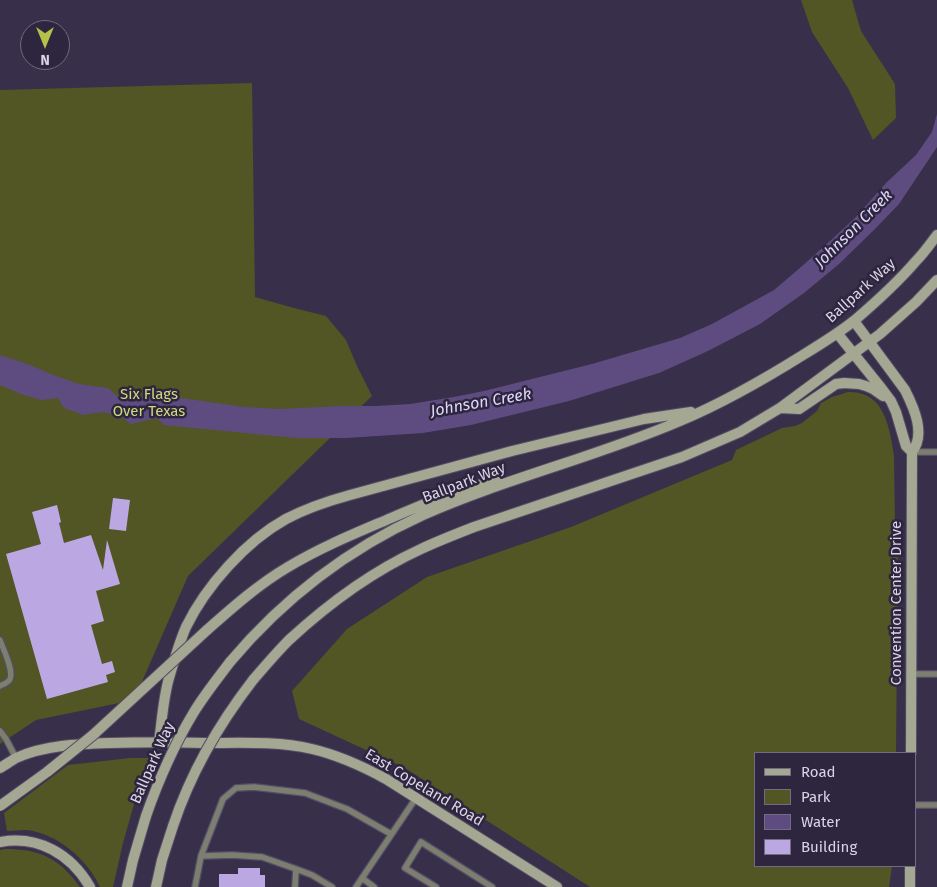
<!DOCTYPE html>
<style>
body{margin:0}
#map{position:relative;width:937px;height:887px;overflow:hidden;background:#382f4a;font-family:"Fira Sans",sans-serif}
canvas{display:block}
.legend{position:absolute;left:754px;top:752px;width:162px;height:115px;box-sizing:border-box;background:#2e253f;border:1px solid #736b82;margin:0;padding:6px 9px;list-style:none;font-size:15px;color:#dad5e6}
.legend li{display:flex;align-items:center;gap:10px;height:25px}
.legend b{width:25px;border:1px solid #736b82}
.north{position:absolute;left:20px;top:20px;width:50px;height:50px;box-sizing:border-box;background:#2e253f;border:1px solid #736b82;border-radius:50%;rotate:180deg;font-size:14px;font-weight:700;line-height:20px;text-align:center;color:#dad5e6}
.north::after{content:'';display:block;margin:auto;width:18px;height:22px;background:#b6c148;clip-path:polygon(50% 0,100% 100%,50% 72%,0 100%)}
</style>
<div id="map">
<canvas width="937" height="887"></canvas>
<ul class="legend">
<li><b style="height:6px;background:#a4a791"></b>Road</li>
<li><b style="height:14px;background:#515624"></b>Park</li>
<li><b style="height:14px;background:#5e4c81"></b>Water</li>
<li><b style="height:14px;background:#bba8e3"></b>Building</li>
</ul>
<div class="north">N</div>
</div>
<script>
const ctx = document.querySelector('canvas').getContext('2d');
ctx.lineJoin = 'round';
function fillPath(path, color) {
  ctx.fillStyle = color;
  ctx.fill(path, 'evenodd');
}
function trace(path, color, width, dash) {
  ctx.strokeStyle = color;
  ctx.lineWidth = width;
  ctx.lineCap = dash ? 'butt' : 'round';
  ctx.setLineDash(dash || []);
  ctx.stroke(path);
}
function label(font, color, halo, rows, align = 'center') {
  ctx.font = font + ' "Fira Sans",sans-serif';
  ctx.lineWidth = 5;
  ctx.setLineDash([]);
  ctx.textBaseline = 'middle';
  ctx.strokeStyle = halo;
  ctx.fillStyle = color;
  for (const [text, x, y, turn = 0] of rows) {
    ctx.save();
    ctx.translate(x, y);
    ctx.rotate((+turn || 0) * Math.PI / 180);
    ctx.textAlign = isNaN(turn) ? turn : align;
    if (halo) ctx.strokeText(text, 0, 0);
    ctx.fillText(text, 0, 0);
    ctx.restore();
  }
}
const green = new Path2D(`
 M 801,0 L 852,0 L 861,31 L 895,84 L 896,118 L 873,140 L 848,88 L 812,32 Z
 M 252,83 L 255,297 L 294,308 L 326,316 L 346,340 L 357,366 L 372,396 L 329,438 L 330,438 L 188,576 L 134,700 L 36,720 L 0,744 L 0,90 Z
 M 848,392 C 884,390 890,428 894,456 L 895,526 L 898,527 L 896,753 L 756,753 L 756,866 L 892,866 L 889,887 L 590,887 L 405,768 L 299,719 L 292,691 L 347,629 L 427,577 L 571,527 L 732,460 L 736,450 L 782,428 L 795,426 L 802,423 L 817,411 L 821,403 L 832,397 Z
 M 130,758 L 153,758 L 134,804 L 123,843 L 113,887 L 100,887 C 88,860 57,833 26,830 C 20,830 13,831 7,831 L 4,813 L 68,765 Z
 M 5,849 C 40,849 59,858 80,887 L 0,887 L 0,850 Z`);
const water = new Path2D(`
 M 937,114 L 937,147 L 899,204 L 875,229 L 839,264 L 804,293 L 760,324 L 708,351 L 659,373 L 569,401 L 471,425 L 423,433 L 347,438 L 296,438 L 164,425 L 157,418 L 131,424 L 120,416 L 102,412 L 83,415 L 64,408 L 58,398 L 41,400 L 21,394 L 0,385 L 0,355 L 30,365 L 53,375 L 79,384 L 108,388 L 117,396 L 144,397 L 167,396 L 244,407 L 279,409 L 343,406 L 376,406 L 410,404 L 454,397 L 484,391 L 592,364 L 680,338 L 712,324 L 774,290 L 801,267 L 829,242 L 856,217 L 886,183 L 916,155 L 932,132 Z`);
const building = new Path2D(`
 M 113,498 L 130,500 L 126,531 L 109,529 Z
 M 57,505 L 61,522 L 59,523 L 64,543 L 91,535 L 103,570 L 107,540 L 120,584 L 96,591 L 104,621 L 91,625 L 102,664 L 112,661 L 115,672 L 106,675 L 108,682 L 47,699 L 6,554 L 41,544 L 32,512 Z
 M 238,868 L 260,868 L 260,875 L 265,875 L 265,887 L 219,887 L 219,874 L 238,874 Z`);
const service = new Path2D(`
 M 912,452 L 937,452
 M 0,640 C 3,649 14,670 10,679 C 8,683 4,684 0,686
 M 911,674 L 937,674
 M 0,731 L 6,739 L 16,758
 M 916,805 L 937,805
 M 201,856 L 223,799 L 236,788 L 254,787 L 305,793 L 347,809 L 391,834
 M 362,878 L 374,887
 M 195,887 L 201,856 L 232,855 L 262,857 L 296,869
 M 295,887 L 296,869 L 312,875 L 332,887
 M 356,887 L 416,798
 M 436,887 L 405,868 L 421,842 L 492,887`);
const secondary = new Path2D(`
 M 854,321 L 905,390 C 914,408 926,434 912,452 L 911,753
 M 837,333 L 882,389 L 891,401 L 896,412 L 906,446 L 912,452
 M 780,408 L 799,409 L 836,384 L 844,383 L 859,384 L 866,386 L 873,389 L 883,396
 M 207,630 C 233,607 259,584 288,567 C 321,547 356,533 391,518 C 426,503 462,488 499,480
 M 230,662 C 283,599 348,549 423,515 C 507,478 596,457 680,421 C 723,403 763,380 803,355 C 821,344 839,333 855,320 C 876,302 898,282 916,261 C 924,253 930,244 937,235
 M 253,680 C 265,666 277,652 289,640 C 328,604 373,571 421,549 C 438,541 456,534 474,527 L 682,457 L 740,432 L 780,408 L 880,334 L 916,302 L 937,280
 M 159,742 C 162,721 163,699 169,678 C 174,661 179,643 186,627 C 206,586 246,541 286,519 C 307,508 328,501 350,495 L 512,451 L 644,419 L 691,412
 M 0,768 C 5,765 11,761 16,758 C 45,745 79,744 110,743 C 142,742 174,742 205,743 C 241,743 277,741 312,749 C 338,755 362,766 386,779 L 557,887
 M 0,842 C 38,835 71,854 90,887
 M 127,887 L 133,860 L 146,816
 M 156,887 L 162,860 L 173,826
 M 910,887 L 910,866`);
const secondaryBridge = new Path2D(`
 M 0,806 L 47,772 L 93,735 L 207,630
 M 146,816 C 159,779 174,745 194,712 C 205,694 218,678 230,662
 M 173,826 C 191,772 219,724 253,680`);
const streetNames = [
 ["Ballpark Way",861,291,-42],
 ["Ballpark Way",464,483,-21],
 ["Convention Center Drive",897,603,-90],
 ["Ballpark Way",153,763,-66],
 ["East Copeland Road",424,788,31]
];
const parkNames = [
 ["Six Flags",149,395],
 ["Over Texas",149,412]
];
const waterNames = [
 ["Johnson Creek",854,229,-45],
 ["Johnson Creek",481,403,-10]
];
fillPath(green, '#515624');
fillPath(water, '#5e4c81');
fillPath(building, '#bba8e3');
trace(service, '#554d66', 8);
trace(secondary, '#554d66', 12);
trace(service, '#7c7e70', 5.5);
trace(secondary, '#a4a791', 10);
trace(secondaryBridge, '#554d66', 12, []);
trace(secondaryBridge, '#a4a791', 10);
label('15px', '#dad5e6', '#2e253f', streetNames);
label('15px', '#ced97d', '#2e253f', parkNames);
label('italic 16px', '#e0d6f8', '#2e253f', waterNames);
</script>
